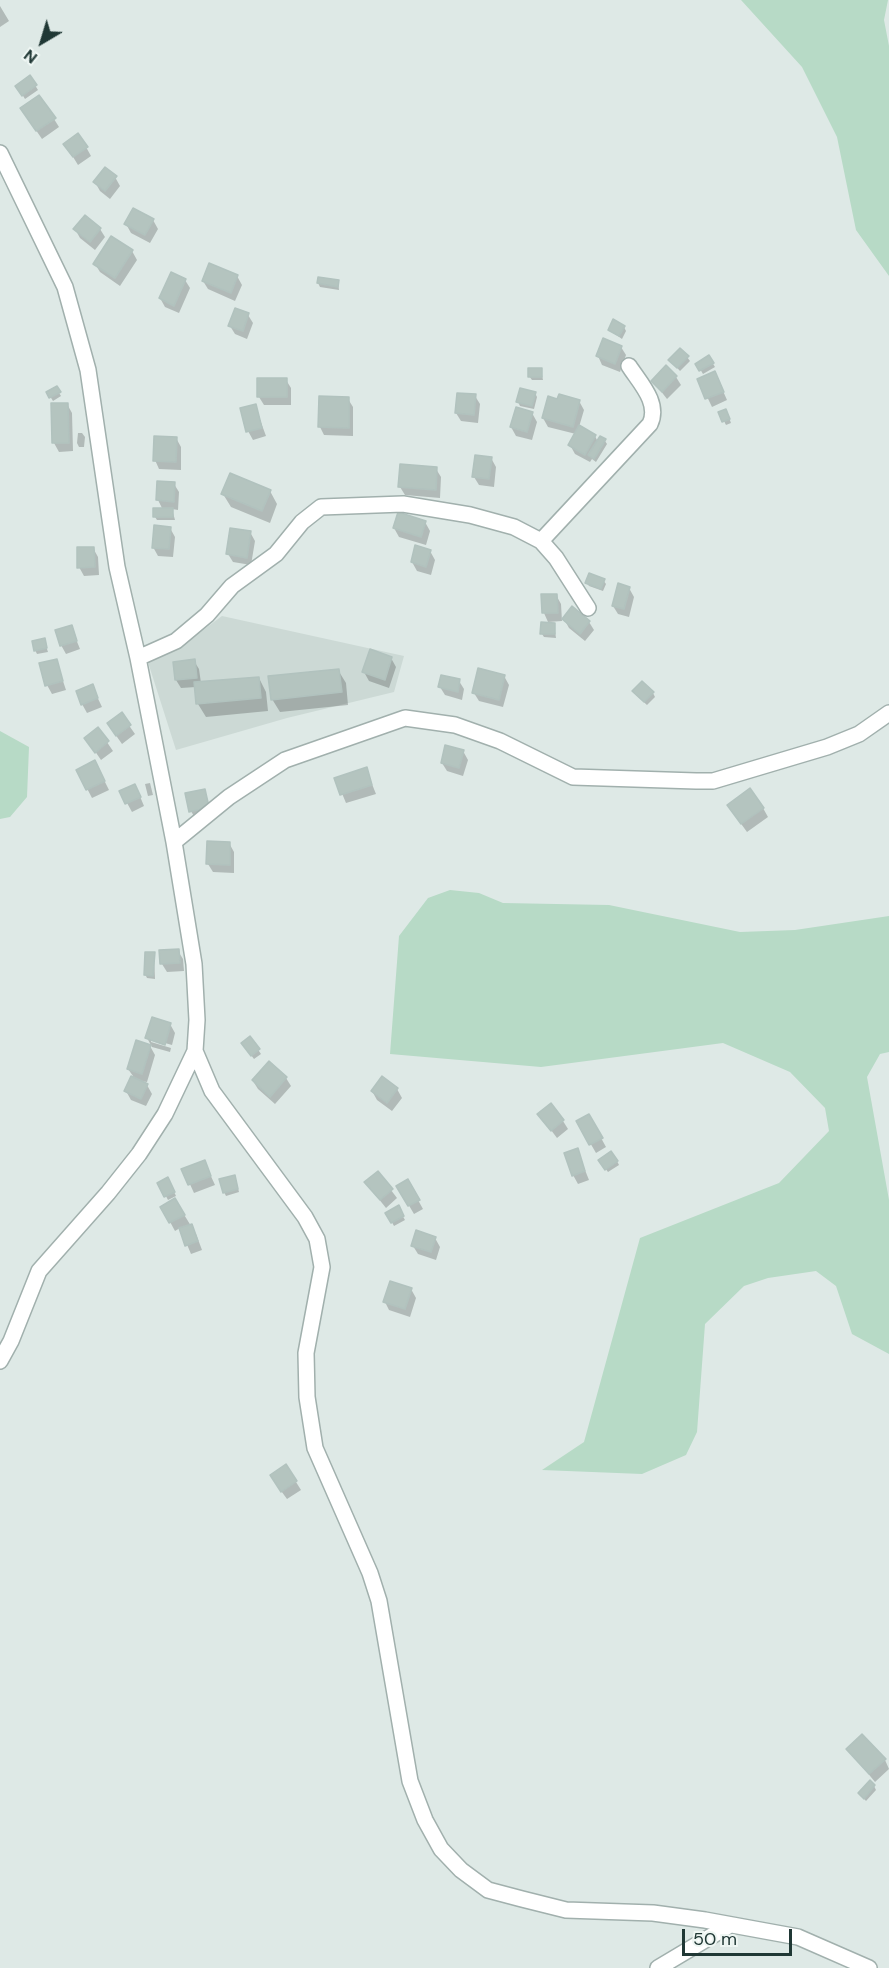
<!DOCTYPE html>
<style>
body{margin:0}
#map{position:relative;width:889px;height:1968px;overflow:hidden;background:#dee9e6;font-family:"DM Sans",sans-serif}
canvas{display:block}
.north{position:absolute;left:12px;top:12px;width:60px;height:60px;-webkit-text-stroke:4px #eef6f3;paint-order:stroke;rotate:218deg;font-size:16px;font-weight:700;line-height:24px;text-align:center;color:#203835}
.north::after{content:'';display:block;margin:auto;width:21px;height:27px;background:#203835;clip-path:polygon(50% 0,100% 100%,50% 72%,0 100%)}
.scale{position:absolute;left:682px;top:1929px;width:110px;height:27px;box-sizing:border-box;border:3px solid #203835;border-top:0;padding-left:8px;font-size:18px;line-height:21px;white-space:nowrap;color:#203835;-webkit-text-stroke:4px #eef6f3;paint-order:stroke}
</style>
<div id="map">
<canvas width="889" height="1968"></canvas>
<div class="north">N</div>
<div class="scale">50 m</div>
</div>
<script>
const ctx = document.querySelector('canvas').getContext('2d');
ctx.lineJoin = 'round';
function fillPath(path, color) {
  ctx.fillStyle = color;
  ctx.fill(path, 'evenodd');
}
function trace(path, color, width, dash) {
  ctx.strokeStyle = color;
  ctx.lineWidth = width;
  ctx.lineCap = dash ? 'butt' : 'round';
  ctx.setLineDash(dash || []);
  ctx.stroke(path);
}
const built = new Path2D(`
 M 222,616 L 404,656 L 394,692 L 287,718 L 176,750 L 147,659 L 179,648 Z`);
const green = new Path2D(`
 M 741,0 L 888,0 L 884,20 L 889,46 L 889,276 L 856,230 L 837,137 L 802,67 Z
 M 0,731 L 29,747 L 27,797 L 10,817 L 0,819 Z
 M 450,890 L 479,893 L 503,903 L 609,905 L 740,932 L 795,930 L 889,916 L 889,1052 L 880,1054 L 867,1077 L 889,1200 L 889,1354 L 852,1334 L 836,1286 L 816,1271 L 768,1278 L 744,1286 L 705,1324 L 697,1432 L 686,1455 L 642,1474 L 542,1470 L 584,1442 L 640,1238 L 779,1183 L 829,1131 L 825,1108 L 790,1072 L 723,1043 L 541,1067 L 390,1054 L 399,936 L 428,898 Z`);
const shadow = new Path2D(`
 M 0,6 L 9,21 L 0,27 Z
 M 30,77 L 38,90 L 25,99 L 17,86 Z
 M 27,117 L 54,119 L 59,127 L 42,139 Z
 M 86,147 L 91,156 L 78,165 L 70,152 Z
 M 115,177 L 120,186 L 110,199 L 100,191 L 95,182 Z
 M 153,220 L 158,229 L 150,243 L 131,233 L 126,224 Z
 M 75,229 L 100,229 L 105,237 L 95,250 L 80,238 Z
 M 132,251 L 137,260 L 120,286 L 100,272 L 95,264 Z
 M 237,276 L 242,285 L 235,301 L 208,289 L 203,281 Z
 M 185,280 L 190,288 L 179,313 L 165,307 L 160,298 Z
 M 338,281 L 339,290 L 320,287 L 318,283 Z
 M 248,315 L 253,323 L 247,339 L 235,334 L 230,326 Z
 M 624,327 L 626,331 L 622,339 L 609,330 Z
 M 621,347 L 626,355 L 620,372 L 602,365 L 598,356 Z
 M 687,357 L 690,361 L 680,371 L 670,360 Z
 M 709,357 L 715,367 L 703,374 L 697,364 Z
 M 541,370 L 543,380 L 532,380 L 529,376 Z
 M 676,377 L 681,385 L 667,399 L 653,381 Z
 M 286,380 L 291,388 L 291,405 L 264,405 L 259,397 Z
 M 699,380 L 719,382 L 727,400 L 712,407 Z
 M 56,388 L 61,396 L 53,401 L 48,393 Z
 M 535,393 L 537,397 L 534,409 L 520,406 L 518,402 Z
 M 475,396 L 480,404 L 478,423 L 461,421 L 456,413 Z
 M 348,399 L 353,407 L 353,436 L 324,435 L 320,427 Z
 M 579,401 L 584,410 L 579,427 L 595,436 L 598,442 L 605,441 L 607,444 L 596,462 L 592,459 L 590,462 L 575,454 L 570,445 L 576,434 L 548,427 L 543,418 Z
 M 67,404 L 72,413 L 73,451 L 59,452 L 54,443 L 52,405 Z
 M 255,406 L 266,436 L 253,440 L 248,431 Z
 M 532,413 L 537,422 L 532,440 L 516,436 L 511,427 Z
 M 720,413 L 728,415 L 731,423 L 726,425 Z
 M 78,433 L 82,433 L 85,437 L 84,447 L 79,447 L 77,443 Z
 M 176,438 L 181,447 L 181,470 L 159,469 L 155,460 Z
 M 491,458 L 496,467 L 494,487 L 479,485 L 474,477 Z
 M 436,469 L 441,477 L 440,498 L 405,495 L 400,487 Z
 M 174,484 L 179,492 L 178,510 L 172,509 L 175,520 L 157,520 L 155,517 L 163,510 L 158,500 Z
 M 270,491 L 277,504 L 270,523 L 231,507 L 223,494 Z
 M 425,522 L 430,531 L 426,545 L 399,537 L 394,528 Z
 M 170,528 L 175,537 L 173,557 L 158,556 L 153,547 Z
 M 250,532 L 255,541 L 251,565 L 233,562 L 228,554 Z
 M 93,548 L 98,557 L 99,575 L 84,576 L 79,567 Z
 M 430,551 L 435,560 L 431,575 L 417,571 L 412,562 Z
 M 603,580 L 606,584 L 603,591 L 589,586 L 587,583 Z
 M 629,588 L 634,597 L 629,617 L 618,614 L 613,606 Z
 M 556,595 L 561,604 L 562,621 L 548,622 L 544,613 Z
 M 564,619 L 589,622 L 594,630 L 585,641 L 569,628 Z
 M 554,624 L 556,638 L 544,637 L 542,634 Z
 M 71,627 L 80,649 L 66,654 L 61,645 Z
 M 44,640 L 48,652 L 37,654 L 35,650 Z
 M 391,658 L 396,667 L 389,688 L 369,681 L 364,672 Z
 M 56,660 L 66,690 L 52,694 L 47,685 Z
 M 194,661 L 199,669 L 201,683 L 259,678 L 266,692 L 268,711 L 206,717 L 198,704 L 196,687 L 181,688 L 176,680 Z
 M 338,670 L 346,683 L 348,705 L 280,712 L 272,699 Z
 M 504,676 L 509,685 L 503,707 L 479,701 L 474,693 Z
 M 459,681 L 464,689 L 462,700 L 445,695 L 440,687 Z
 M 92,686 L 102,707 L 87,713 L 82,704 Z
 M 653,693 L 655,697 L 647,705 L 636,695 Z
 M 121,714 L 135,734 L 122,744 L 108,724 Z
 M 98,729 L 113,751 L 101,760 L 86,738 Z
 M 463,751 L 468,760 L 463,776 L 447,771 L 442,763 Z
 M 366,769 L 376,794 L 346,803 L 336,779 Z
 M 99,770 L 109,790 L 92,798 L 78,771 Z
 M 150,783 L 153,795 L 148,796 L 145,784 Z
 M 204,791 L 213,816 L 196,820 L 191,811 Z
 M 121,792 L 139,794 L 144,806 L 132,812 Z
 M 763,808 L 768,817 L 747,832 L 734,814 Z
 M 229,843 L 234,852 L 234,873 L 213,872 L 208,864 Z
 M 178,951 L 183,959 L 184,971 L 167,972 L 162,964 Z
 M 154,954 L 155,979 L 147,978 L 145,974 Z
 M 170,1024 L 175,1033 L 172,1045 L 151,1039 L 151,1042 L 171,1048 L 170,1052 L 152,1047 L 147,1038 Z
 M 250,1038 L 261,1054 L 254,1059 L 245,1047 Z
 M 150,1046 L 155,1055 L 147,1082 L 138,1081 L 147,1085 L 152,1094 L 146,1106 L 131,1100 L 126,1091 L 133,1076 L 128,1069 Z
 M 286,1078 L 291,1086 L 275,1104 L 258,1089 L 253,1081 Z
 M 397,1089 L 402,1098 L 392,1111 L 377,1100 L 372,1091 Z
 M 539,1114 L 563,1121 L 568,1129 L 557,1138 Z
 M 589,1116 L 606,1147 L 596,1153 L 578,1122 Z
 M 577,1150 L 589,1180 L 578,1184 L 573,1175 Z
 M 204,1161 L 215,1185 L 194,1193 L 183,1169 Z
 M 617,1161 L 619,1165 L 608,1172 L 602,1164 Z
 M 378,1173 L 397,1198 L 386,1208 L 366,1183 Z
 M 168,1179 L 176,1196 L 168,1200 L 159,1183 Z
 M 236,1180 L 239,1192 L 226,1196 L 224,1192 Z
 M 408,1182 L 423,1209 L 414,1214 L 398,1187 Z
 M 175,1200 L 196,1234 L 202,1250 L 191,1254 L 180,1228 L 175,1231 L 162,1207 Z
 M 398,1208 L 405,1220 L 394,1226 L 387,1213 Z
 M 435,1238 L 440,1247 L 436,1260 L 418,1254 L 413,1246 Z
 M 411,1289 L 416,1298 L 410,1317 L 389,1310 L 385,1302 Z
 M 296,1482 L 301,1490 L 287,1499 L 276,1484 Z
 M 848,1749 L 885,1760 L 889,1769 L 875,1782 Z
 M 874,1786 L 876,1790 L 866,1801 L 860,1794 Z`);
const building = new Path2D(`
 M 30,75 L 37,85 L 22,96 L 15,86 Z
 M 39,95 L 56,118 L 36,131 L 20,108 Z
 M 78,133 L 88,147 L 73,157 L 63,144 Z
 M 105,167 L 117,176 L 105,191 L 93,182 Z
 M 133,208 L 154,219 L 145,235 L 124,224 Z
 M 85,215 L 101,228 L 90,242 L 73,229 Z
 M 111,236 L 133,250 L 115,278 L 93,264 Z
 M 209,263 L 238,275 L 231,293 L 202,281 Z
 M 171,272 L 186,279 L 174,306 L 159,298 Z
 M 318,277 L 339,280 L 338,287 L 317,283 Z
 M 235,308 L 249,313 L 243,331 L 228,326 Z
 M 613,319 L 625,326 L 619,336 L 608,330 Z
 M 603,338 L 622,346 L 615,364 L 596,356 Z
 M 680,348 L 689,356 L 677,368 L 668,360 Z
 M 709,355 L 714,363 L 699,371 L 695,364 Z
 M 666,365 L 677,376 L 662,392 L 651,381 Z
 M 528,368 L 542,368 L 542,377 L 528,377 Z
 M 715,371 L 724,392 L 705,399 L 697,379 Z
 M 257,378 L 287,378 L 287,397 L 257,397 Z
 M 57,386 L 61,392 L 49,398 L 46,392 Z
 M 520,388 L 536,392 L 532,406 L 516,402 Z
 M 457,393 L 476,394 L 474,415 L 455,413 Z
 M 559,394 L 580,400 L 573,427 L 542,418 L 548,396 L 557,399 Z
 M 319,396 L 349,397 L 349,428 L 318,427 Z
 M 51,403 L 68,403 L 69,443 L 52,443 Z
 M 256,404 L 262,428 L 246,432 L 240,408 Z
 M 516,407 L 533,412 L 527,432 L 510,427 Z
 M 726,409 L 730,419 L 722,422 L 718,412 Z
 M 579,425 L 596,435 L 585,455 L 568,445 Z
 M 154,436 L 177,437 L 176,462 L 153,461 Z
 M 600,436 L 606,439 L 594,459 L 588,455 Z
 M 475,455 L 492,457 L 489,479 L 472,477 Z
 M 400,464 L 437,467 L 436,490 L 398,487 Z
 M 230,473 L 271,490 L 262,511 L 221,494 Z
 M 157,481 L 175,482 L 174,502 L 156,500 Z
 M 153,508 L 173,508 L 173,517 L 153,517 Z
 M 398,512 L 426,521 L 421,537 L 393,528 Z
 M 154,525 L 171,527 L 169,549 L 152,548 Z
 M 230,528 L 251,531 L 247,558 L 226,554 Z
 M 415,545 L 431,550 L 426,567 L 411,562 Z
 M 77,547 L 94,547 L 95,567 L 77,568 Z
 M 589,573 L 605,579 L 601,589 L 585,583 Z
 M 618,583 L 630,587 L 624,609 L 612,606 Z
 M 541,594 L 557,594 L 558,613 L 542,613 Z
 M 572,606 L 590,621 L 580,634 L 562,619 Z
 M 541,622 L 555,623 L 555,634 L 540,634 Z
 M 72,625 L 77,641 L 60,646 L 55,630 Z
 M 45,638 L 47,648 L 34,651 L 32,641 Z
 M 370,649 L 392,657 L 385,680 L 362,672 Z
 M 57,659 L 63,681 L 45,686 L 39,663 Z
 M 195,659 L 197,678 L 175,680 L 173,662 Z
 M 478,668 L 505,675 L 499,700 L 472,693 Z
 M 339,669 L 342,692 L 271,700 L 268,676 Z
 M 441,675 L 460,679 L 458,692 L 438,687 Z
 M 259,677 L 261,698 L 196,704 L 194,682 Z
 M 642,681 L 654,692 L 644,702 L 632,691 Z
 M 93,684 L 98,698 L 81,705 L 76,691 Z
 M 122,712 L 131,725 L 116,736 L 107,723 Z
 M 98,727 L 109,741 L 95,753 L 84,738 Z
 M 445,745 L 464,750 L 459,768 L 441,763 Z
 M 95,760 L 105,781 L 86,790 L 76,770 Z
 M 367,767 L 372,785 L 340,795 L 334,778 Z
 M 135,784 L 141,797 L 125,804 L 119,791 Z
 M 750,788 L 764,808 L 741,824 L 727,805 Z
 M 205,789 L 209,807 L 189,812 L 185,793 Z
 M 207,841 L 230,842 L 230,865 L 206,864 Z
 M 179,949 L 180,963 L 160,964 L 159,950 Z
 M 145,952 L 155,952 L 153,976 L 144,975 Z
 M 152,1017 L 171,1023 L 165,1045 L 145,1038 Z
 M 250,1036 L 260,1049 L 251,1056 L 241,1043 Z
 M 136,1040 L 151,1045 L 142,1074 L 127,1069 Z
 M 269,1061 L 287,1077 L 270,1097 L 252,1080 Z
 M 131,1076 L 148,1084 L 141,1099 L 124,1091 Z
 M 382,1076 L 398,1088 L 387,1103 L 371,1091 Z
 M 551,1103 L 564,1120 L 551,1131 L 537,1114 Z
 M 589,1114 L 603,1138 L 589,1145 L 576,1121 Z
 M 578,1148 L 585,1171 L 572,1176 L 564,1153 Z
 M 611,1151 L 618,1161 L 605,1170 L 598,1160 Z
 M 205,1160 L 211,1176 L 188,1185 L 181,1169 Z
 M 378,1171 L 393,1189 L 380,1200 L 364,1182 Z
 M 235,1175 L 238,1189 L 223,1193 L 219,1179 Z
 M 168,1177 L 175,1192 L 164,1197 L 157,1183 Z
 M 408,1179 L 420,1200 L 408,1206 L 396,1186 Z
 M 175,1198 L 185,1215 L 169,1223 L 160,1207 Z
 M 399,1205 L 404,1216 L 391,1223 L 385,1213 Z
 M 192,1224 L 198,1241 L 185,1246 L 179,1228 Z
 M 416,1230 L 436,1237 L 431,1252 L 411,1246 Z
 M 390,1281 L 412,1288 L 405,1309 L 383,1302 Z
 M 286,1464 L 297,1481 L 281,1492 L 270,1475 Z
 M 862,1734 L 886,1759 L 869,1774 L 846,1749 Z
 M 870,1780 L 875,1785 L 864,1799 L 858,1793 Z`);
const minor = new Path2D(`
 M 0,153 L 65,287 L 88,370 L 117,567 L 138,658 L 174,842 L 194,964 L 197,1020 L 195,1051 L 165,1114 L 139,1154 L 108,1193 L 39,1271 L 11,1341 L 0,1361
 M 541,541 L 650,424 C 660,403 640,383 629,366
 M 138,658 L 176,641 L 207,615 L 232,586 L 276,554 L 302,522 L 321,507 L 403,504 L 470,515 L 514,527 L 541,541 L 556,558 L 588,608
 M 174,842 L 229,797 L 285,760 L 405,718 L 455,725 L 500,741 L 573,777 L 696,781 L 713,781 L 827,747 L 859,734 L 889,713
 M 195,1051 L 212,1091 L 305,1217 L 317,1239 L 322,1267 L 306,1353 L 307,1397 L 315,1448 L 370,1573 L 379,1601 L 410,1781 L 425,1820 L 441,1849 L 461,1870 L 488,1890 L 522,1899 L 566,1910 L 653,1913 L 705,1920 L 798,1937 L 869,1968
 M 658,1968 L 730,1925`);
fillPath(built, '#ccd9d5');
fillPath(green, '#b7dac6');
fillPath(shadow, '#0003');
fillPath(building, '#b4c4bf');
trace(building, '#b1c2be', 1.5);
trace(minor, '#a1b0ad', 18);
trace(minor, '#fff', 15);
</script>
